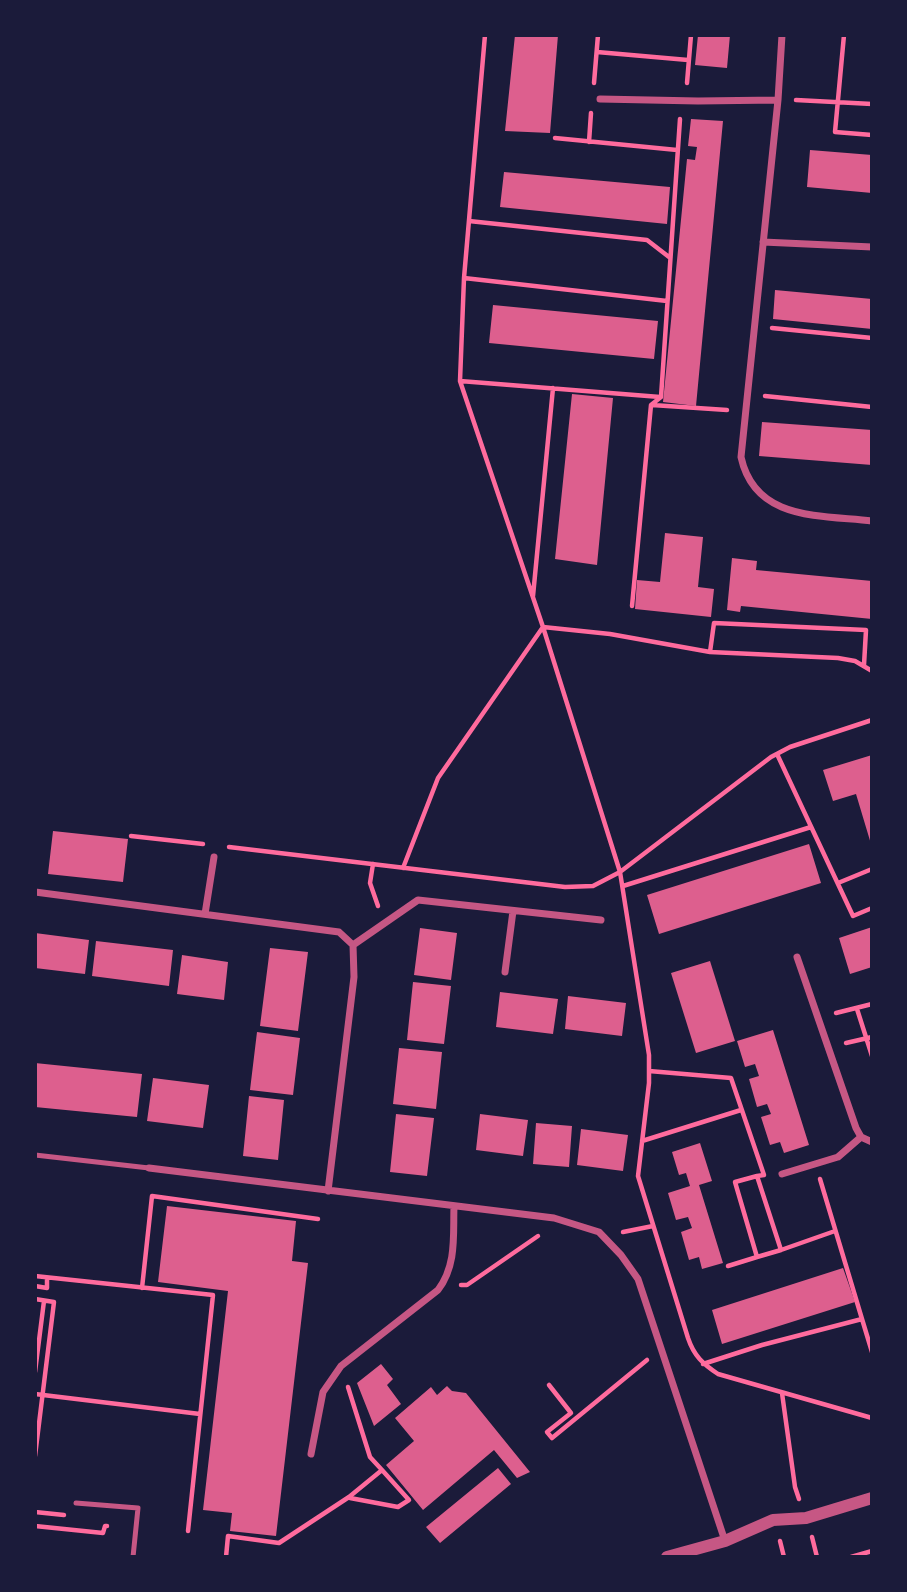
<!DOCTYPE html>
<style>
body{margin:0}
#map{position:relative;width:907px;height:1592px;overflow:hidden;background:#1b1b3a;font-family:"PT Sans Narrow",sans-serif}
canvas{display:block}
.frame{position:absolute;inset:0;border:37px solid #1b1b3a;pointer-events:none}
</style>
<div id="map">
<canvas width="907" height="1592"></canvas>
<div class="frame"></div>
</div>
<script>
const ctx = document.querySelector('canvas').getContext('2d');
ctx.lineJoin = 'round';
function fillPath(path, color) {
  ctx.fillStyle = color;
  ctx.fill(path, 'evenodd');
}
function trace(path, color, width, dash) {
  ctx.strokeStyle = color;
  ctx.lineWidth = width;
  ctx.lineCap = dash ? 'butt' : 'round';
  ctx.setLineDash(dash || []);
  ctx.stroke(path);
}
const building = new Path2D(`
 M 515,35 L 558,35 L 550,133 L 505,131 Z
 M 698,35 L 730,35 L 727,68 L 695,65 Z
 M 691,119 L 723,121 L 696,406 L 663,402 L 687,159 L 695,160 L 697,147 L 688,146 Z
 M 810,150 L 872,155 L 872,193 L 807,187 Z
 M 504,172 L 670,187 L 667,224 L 500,207 Z
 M 775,290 L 872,299 L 872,329 L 773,319 Z
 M 493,305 L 658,321 L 654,359 L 489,343 Z
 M 572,394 L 613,398 L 597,565 L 555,559 Z
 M 762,422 L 872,430 L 872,465 L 759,456 Z
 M 665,533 L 703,537 L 698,587 L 714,589 L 711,617 L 635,609 L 637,580 L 660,582 Z
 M 732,558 L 757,561 L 756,570 L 872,581 L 872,619 L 741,606 L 740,612 L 727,610 Z
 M 872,755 L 872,844 L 871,844 L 856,794 L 833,801 L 823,770 Z
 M 53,831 L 128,839 L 123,882 L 48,874 Z
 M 809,844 L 821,883 L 659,934 L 647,895 Z
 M 872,927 L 872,967 L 850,974 L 839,938 Z
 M 420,928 L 457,933 L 451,980 L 414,975 Z
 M 35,933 L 89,940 L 85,974 L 35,968 Z
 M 96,941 L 173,950 L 169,986 L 92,976 Z
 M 270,948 L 308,952 L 298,1031 L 260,1026 Z
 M 182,955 L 228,962 L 224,1000 L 177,994 Z
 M 710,961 L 735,1041 L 696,1053 L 671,973 Z
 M 413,982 L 451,986 L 444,1044 L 407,1040 Z
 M 500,992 L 558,999 L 553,1034 L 496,1027 Z
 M 568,996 L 626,1003 L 622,1036 L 565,1029 Z
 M 773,1030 L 809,1145 L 784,1153 L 780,1142 L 770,1145 L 761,1117 L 771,1114 L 767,1104 L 757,1107 L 749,1079 L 759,1076 L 755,1064 L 745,1067 L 737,1041 Z
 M 257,1032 L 300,1038 L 293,1095 L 250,1090 Z
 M 399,1048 L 442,1052 L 436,1109 L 393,1104 Z
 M 35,1063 L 142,1074 L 137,1117 L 35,1107 Z
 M 153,1078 L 209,1085 L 203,1128 L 147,1121 Z
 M 249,1096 L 284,1100 L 278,1160 L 243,1156 Z
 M 396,1114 L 434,1118 L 427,1176 L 390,1172 Z
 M 480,1114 L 528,1120 L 523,1156 L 476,1150 Z
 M 536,1123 L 572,1126 L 569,1167 L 533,1164 Z
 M 581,1129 L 628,1135 L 623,1171 L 577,1165 Z
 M 700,1143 L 712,1181 L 699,1185 L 723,1263 L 702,1269 L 699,1257 L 689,1260 L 681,1232 L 692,1228 L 688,1217 L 676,1220 L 668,1193 L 690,1186 L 686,1173 L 679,1175 L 672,1152 Z
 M 167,1206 L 296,1221 L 292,1261 L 308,1263 L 276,1536 L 230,1531 L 232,1513 L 203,1510 L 228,1291 L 158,1282 Z
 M 843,1268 L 855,1302 L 722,1344 L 712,1310 Z
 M 381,1364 L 393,1379 L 387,1385 L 401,1404 L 374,1426 L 357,1383 Z
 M 447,1386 L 452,1391 L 466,1393 L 530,1472 L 517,1478 L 494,1450 L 423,1510 L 386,1465 L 414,1441 L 395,1418 L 431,1387 L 437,1395 Z
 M 498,1468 L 511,1484 L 440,1543 L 426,1527 Z`);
const path = new Path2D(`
 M 485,35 L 464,278 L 460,381 L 543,627 L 620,872 L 649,1055 L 649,1083 L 638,1176 L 688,1338 C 694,1356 703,1364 718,1374 L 872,1418
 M 844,35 L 835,132 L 872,135
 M 597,52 L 688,60
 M 594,83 L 598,35
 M 687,83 L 691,35
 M 796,100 L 872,104
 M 555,138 L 677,150
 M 589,142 L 591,113
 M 469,221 L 647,240 L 669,257
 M 464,278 L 667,301
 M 772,328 L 872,338
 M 460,381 L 660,397
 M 765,396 L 872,407
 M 652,405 L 727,410
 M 533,596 L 553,388
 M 632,606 L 651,405 L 661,397 L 680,119
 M 710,652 L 714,623 L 866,630 L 864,665
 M 777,754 L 853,916 L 872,908
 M 131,836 L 203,844
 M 229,847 L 565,887 L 593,886 L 620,872 L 771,757 L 790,747 L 872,720
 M 373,864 L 370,883 L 378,906
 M 403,868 L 438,778 L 543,627 L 610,634 L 710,652 L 838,658 L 855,661 L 872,671
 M 838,883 L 872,869
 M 623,886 L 811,827
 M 857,1009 L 872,1056
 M 836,1013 L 872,1004
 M 846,1043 L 872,1037
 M 649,1071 L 731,1078 L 764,1175
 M 642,1141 L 741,1110
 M 757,1176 L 735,1182 L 757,1257 L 781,1250 L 757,1176 L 764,1175
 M 820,1179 L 862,1319
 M 623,1232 L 653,1226
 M 781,1250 L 835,1231
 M 728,1266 L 757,1257
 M 35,1276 L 213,1295 L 188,1531
 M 461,1285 L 467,1285 L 538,1236
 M 35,1286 L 47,1288 L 47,1278
 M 142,1288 L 152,1196 L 318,1219
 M 35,1299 L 54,1302 L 35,1456
 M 703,1364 L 762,1345 L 862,1319 L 872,1352
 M 35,1372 L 44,1301
 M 549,1385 L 571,1413 L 547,1432 L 552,1438 L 647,1360
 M 782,1393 L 795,1487 L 799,1499
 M 35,1394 L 200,1414
 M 350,1498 L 398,1507 L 409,1500 L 382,1470
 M 35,1512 L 64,1515
 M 35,1526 L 103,1533 L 105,1526 L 107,1526
 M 812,1537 L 817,1557
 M 780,1541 L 784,1557
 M 226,1557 L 228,1536 L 279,1543 L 349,1497 L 382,1470 L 370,1457 L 348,1387
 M 851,1557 L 872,1551`);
const service = new Path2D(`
 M 35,1155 L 149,1168
 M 76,1503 L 138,1508 L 133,1557`);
const minor = new Path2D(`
 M 782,35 L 778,100 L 741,457 C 755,521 820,515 872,521
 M 600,99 L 698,101 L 778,100
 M 763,242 L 872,247
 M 35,892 L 339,932 L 353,945 L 354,977 L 328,1191
 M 205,914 L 214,857
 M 353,945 L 418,900 L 601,920
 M 797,957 L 856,1128 L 861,1137 L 872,1142
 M 505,972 L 513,911
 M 149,1168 L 554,1218 L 599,1232 L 621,1255 L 638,1279 L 725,1541
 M 782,1174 L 838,1157 L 861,1137
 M 311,1454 L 323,1392 L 341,1366 L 438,1290 C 457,1265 453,1235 454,1206`);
const tertiary = new Path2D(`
 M 667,1557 L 725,1541 L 773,1520 L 806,1518 L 872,1498`);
fillPath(building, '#dd5f8e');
trace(path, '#ff6b9d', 4.5);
trace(service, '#c65784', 5);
trace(minor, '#c65784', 7);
trace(tertiary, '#c65784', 12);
</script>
